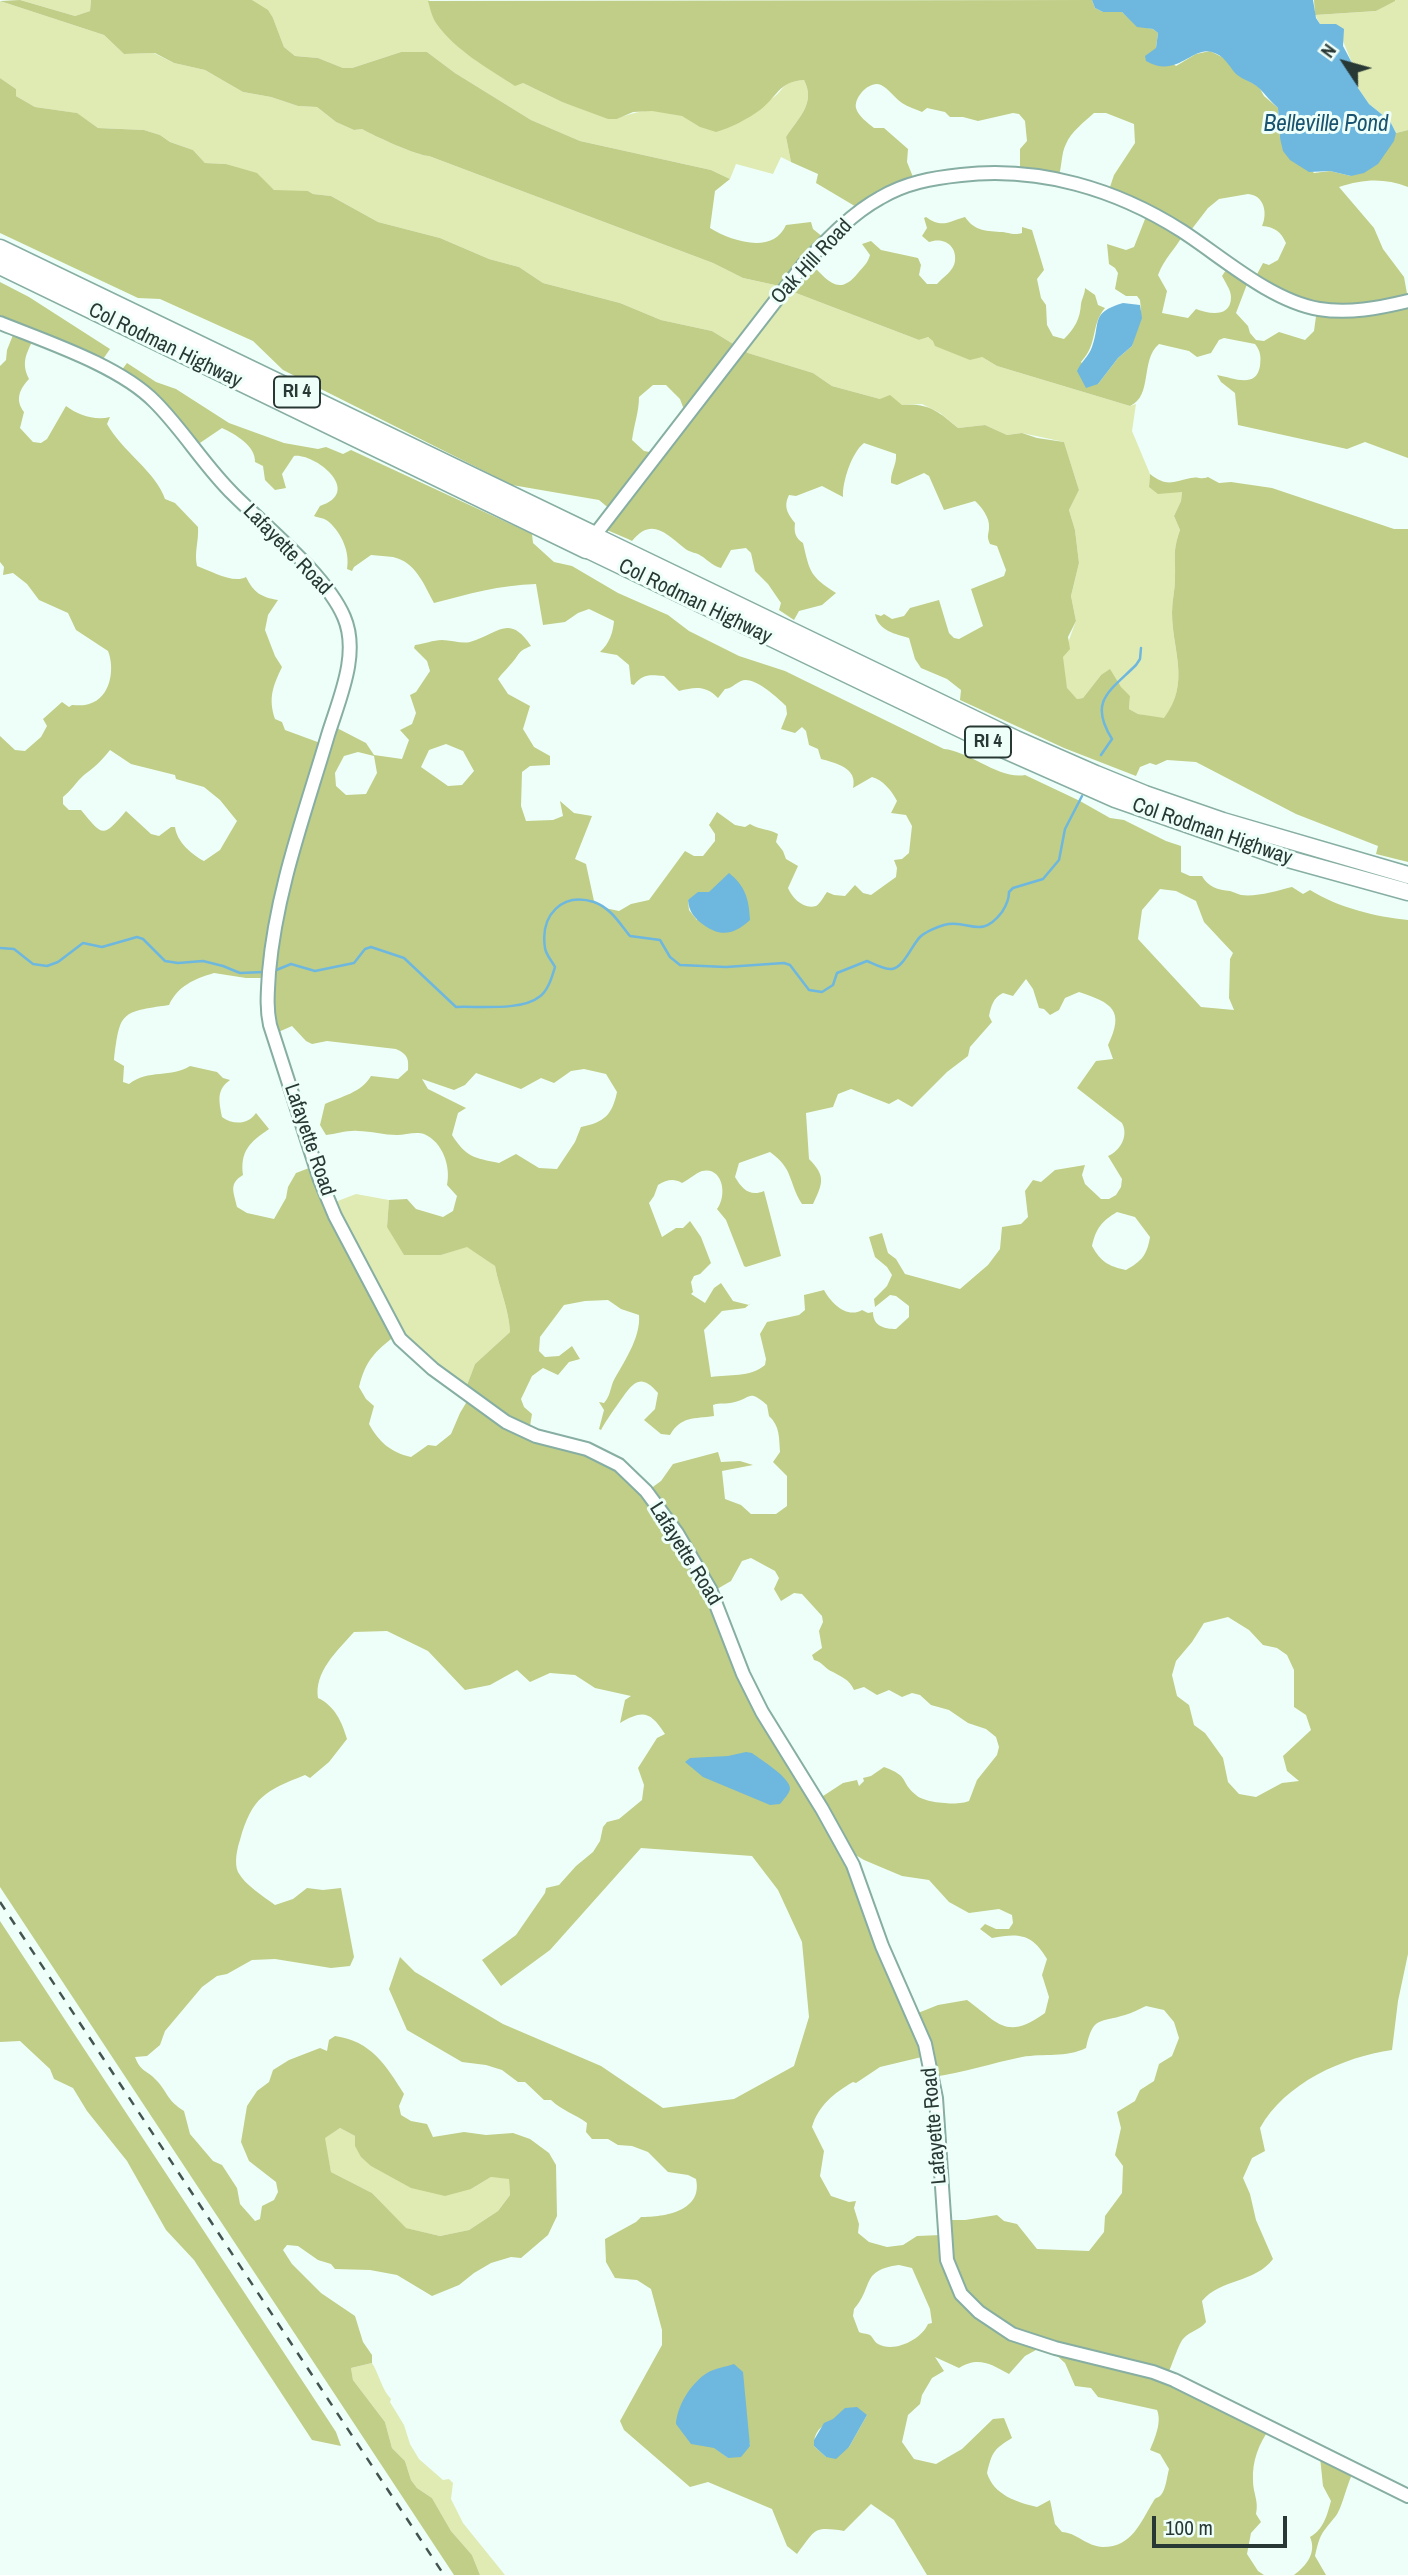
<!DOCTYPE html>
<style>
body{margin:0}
#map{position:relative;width:1408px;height:2575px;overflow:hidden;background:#eefff9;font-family:"Archivo Narrow",sans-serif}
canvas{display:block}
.north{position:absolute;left:1310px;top:28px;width:70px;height:70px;-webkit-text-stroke:5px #eefff9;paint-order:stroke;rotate:306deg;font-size:19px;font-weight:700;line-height:28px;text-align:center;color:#283834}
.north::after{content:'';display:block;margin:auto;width:24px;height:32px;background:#283834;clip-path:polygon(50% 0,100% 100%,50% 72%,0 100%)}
.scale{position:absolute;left:1152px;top:2516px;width:135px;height:32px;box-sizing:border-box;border:4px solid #283834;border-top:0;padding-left:9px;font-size:21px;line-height:24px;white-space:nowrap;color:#283834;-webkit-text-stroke:5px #eefff9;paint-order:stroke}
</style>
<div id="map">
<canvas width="1408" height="2575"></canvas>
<div class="north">N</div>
<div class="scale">100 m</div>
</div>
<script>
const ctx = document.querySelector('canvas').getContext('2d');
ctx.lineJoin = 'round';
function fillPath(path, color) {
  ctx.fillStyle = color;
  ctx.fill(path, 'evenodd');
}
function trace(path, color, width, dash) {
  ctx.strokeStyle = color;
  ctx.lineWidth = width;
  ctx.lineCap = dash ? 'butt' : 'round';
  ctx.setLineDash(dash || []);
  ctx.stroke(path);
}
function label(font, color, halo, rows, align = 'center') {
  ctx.font = font + ' "Archivo Narrow",sans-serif';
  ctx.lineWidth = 6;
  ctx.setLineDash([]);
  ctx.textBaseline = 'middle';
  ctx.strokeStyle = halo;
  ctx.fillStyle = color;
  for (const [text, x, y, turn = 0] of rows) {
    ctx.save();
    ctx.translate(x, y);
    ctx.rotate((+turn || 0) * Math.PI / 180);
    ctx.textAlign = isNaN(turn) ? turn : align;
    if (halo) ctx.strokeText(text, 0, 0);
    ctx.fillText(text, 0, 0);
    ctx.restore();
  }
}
const green = new Path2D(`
 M 20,0 L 91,0 L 90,11 L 75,16 Z
 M 252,0 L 429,0 L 462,50 L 504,79 L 523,83 L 562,102 L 617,119 C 637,110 662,107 683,116 C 692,120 697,127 708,129 C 728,119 752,112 771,99 C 787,89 779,82 804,80 C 816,103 799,117 786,137 L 791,162 L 781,157 L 773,174 L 736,164 L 730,179 L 711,170 L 580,141 L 531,120 L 455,73 L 427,52 L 401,52 L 352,68 L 343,68 L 318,58 L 295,56 L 284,47 L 273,18 Z
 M 1395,0 L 1408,0 L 1408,130 L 1396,133 L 1390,121 L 1369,104 L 1358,88 L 1352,63 L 1336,24 L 1320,24 L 1315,15 L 1376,11 Z
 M 0,1 L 104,35 L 124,54 L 154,53 L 174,63 L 205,70 L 243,92 L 271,97 L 298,106 L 317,107 L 336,122 L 354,130 L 362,129 C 374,136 418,156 429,156 L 713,263 L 743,278 L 775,285 L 919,340 L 927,337 L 982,357 L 997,366 L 1130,406 L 1136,404 L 1132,431 L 1150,474 L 1149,487 L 1182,492 L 1181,501 L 1174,516 L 1180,530 C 1172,553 1176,556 1175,579 C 1175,590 1172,601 1172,612 C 1172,652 1191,682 1164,719 L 1138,714 L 1129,709 L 1130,696 L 1101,675 L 1083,698 L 1077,699 L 1067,689 L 1063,670 L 1063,656 L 1076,621 L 1071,596 L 1079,563 L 1075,530 L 1069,510 L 1079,490 L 1064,442 L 1022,433 L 1007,435 L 985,425 L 958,428 L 940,413 L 922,404 L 902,405 L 832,386 L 813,373 L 748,353 L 712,331 L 661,320 L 620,303 L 543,283 L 519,267 L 489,259 L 440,238 L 378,222 L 331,196 L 313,194 L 308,191 L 276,191 L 265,184 L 259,175 L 226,164 L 205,163 L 193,150 L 170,142 L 160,135 L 144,130 L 98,128 L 76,113 L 35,107 L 16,96 L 16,89 L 0,78 Z
 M 356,1194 L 389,1200 L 387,1227 L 441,1255 L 467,1246 L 495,1266 C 499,1288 509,1309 510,1332 L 475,1364 L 464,1393 L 396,1335 L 335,1202 Z
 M 340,2128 L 355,2136 L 355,2146 L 471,2189 L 491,2177 L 509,2178 L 510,2195 L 498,2211 L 469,2230 L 440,2236 L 405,2228 L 372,2193 L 331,2172 L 324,2138 Z
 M 372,2363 C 379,2374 382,2390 391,2399 L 390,2402 L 404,2425 L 410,2444 L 419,2459 L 443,2480 L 449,2479 L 453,2483 L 451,2499 L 463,2523 L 505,2575 L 480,2575 L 472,2555 L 451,2531 L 432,2498 L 417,2488 L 411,2480 L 405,2461 L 392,2448 L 385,2422 L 353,2380 L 351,2368 Z`);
const forest = new Path2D(`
 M 20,0 L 75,16 L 90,11 L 91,0 L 252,0 L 268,10 L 273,18 L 284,47 L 295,56 L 318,58 L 343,68 L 352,68 L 401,52 L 427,52 L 455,73 L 531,120 L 580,141 L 711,170 L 730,179 L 715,191 L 710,228 C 731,241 773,255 786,225 L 811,222 L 813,229 L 829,242 L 810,263 C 827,279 838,298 858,273 C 863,267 868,263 870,255 L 862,244 L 871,241 L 881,250 L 918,258 L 921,265 L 919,275 L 927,284 L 937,284 C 943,277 954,271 955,261 C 957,244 942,237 929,242 L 922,236 L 927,228 L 924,218 L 926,217 C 942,229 950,221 965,217 C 974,230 984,231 1000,232 C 1009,232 1013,236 1022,233 L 1022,227 L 1032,230 L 1044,270 L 1037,279 L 1041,298 L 1046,305 L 1047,325 L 1053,336 L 1064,339 C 1075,328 1080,319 1081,304 C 1082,298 1085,294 1085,288 L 1095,295 L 1098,305 L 1105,308 C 1090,326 1099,342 1081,362 L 1098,384 L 1118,358 L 1132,346 L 1141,310 L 1140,300 L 1137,296 L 1126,296 L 1115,289 L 1118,273 L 1115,268 L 1109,264 L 1107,244 L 1126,250 L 1134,247 L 1147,214 L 1108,193 L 1114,175 L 1135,143 L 1134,124 L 1106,113 L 1094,113 C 1084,122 1071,132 1066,144 C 1061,153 1062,168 1058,179 L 1020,172 L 1020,149 L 1027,141 L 1025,121 L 1019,114 L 1013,113 L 978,121 L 963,117 L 950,117 L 945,112 L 927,108 L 922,112 C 916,109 908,107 902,103 C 895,98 889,89 881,85 C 870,80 854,97 856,108 C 858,116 868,123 874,128 L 884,128 L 908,149 L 907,162 L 915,182 L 862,212 L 853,205 L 816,183 L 818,174 L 791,162 L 786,137 C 799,117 816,103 804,80 C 778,82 778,96 760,110 C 748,119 730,128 716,132 L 700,127 L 682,116 L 652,111 L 633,112 L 617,119 L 608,119 L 562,102 L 523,83 L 515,86 C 487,68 455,50 436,23 C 432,17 430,8 428,1 L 1092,0 L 1095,8 L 1103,12 L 1122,12 L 1137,26 L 1153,29 L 1158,33 L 1156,48 L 1176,66 L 1196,54 L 1210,51 L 1226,59 L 1237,74 L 1259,87 L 1264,96 L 1278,108 L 1280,138 L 1314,173 L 1330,171 L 1351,176 L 1396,133 L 1408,130 L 1408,187 C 1384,178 1364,179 1339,187 L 1374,228 L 1383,249 L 1404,277 L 1408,299 L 1408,458 L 1365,442 L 1347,449 L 1238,425 L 1235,393 L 1221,382 L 1217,375 C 1234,378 1256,389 1260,366 C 1261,357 1261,352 1255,344 L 1224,338 L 1219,340 L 1211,353 L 1197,357 L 1189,351 L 1159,344 C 1140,360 1153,396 1130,406 L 997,366 L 982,357 L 970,360 L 935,346 L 933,341 L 928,337 L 919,340 L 775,285 L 743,278 L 713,263 L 429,156 C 418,156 374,136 362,129 L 354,130 L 336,122 L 317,107 L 298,106 L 271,97 L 243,92 L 205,70 L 174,63 L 155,53 L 124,54 L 104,35 L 0,1 ZM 1248,194 C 1264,195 1268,213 1262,226 C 1275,227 1281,232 1286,243 L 1278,260 L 1269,265 L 1263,263 L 1255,278 L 1317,309 L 1314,331 L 1305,340 L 1279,332 L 1264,341 L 1256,340 L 1250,333 L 1248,326 L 1236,313 L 1249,279 L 1230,264 L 1222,276 C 1225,282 1231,290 1231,297 C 1231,318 1209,314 1196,309 L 1188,318 L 1162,313 L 1167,291 L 1158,275 C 1165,257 1174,251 1183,235 L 1188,234 L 1208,208 L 1219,199 Z
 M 1314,0 L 1395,0 L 1395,1 L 1376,11 L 1315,15 Z
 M 0,78 L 16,89 L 16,96 L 35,107 L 77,113 L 98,128 L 144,130 L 160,135 L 170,142 L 193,150 L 205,163 L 226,164 L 257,173 L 274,190 L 308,191 L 313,194 L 331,196 L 378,222 L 440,238 L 489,259 L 519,267 L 543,283 L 620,303 L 661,320 L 712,331 L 748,353 L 813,373 L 832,386 L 880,399 L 890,395 L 902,405 C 929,403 938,411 958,428 L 985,425 L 1007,435 L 1022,433 L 1037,438 L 1064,442 L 1079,490 L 1069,510 L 1075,530 L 1079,563 L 1071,596 L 1076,621 L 1068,637 L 1070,649 L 1063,657 L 1067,688 L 1077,699 L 1083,698 L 1101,675 L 1110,669 L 1121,687 L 1130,696 L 1129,709 L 1138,714 L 1164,718 C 1191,682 1172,651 1172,612 C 1172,601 1175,590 1175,579 C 1176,556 1172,553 1180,530 L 1174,516 L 1181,501 L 1182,492 L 1158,494 L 1149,487 L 1150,474 C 1167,487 1172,482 1191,478 C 1198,476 1201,480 1208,477 L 1219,483 L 1231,482 L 1272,488 L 1394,529 L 1408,529 L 1408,862 L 1376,854 L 1378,846 L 1296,814 L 1196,762 L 1167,760 L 1156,765 L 1150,763 L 1140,767 L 1136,776 L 1064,748 L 960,700 L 961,690 L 947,679 L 921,668 L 915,659 L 909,638 C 896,634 878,631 875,614 L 881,616 L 884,614 L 892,619 L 904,616 L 910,608 L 939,600 L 949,633 L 954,638 L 959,639 L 983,626 L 971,589 L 1004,576 L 1006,570 L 997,546 L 990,544 C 986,535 989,535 989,527 C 990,518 981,506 975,501 L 944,510 L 929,476 L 924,473 L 897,485 L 891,483 C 890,472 897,465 896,454 L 864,443 C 852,452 842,482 843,497 L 822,486 L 796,496 L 789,495 C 783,507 788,514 795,523 C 794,532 795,538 803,543 C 810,573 810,576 836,593 L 822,605 L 799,611 L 794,620 L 779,610 L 781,603 L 768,584 L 755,571 L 751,553 L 746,548 L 731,550 L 721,568 C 712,566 706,558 698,554 C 692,552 687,551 683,547 C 666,533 651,517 632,541 L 628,539 L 600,527 L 611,510 L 599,500 L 512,485 L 283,370 L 253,341 L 160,299 L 138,298 L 0,233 ZM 653,385 L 666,385 L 680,399 L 686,415 L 655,453 L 644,451 L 632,440 C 634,424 639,412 639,397 Z
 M 0,282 L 29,297 L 110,349 L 99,365 L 34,338 C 26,354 21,363 29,379 C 19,390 15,400 24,412 L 20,428 L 33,442 L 41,443 L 47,439 L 66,406 C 78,415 95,421 110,417 L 107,424 C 121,450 157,473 165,499 L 175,503 L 198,527 C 199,541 194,552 197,566 C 211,571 233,584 246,577 C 254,593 261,597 278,600 L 268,615 L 265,630 L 275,656 L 282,667 C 273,686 268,698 275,719 L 282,722 L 285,730 L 323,744 L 335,727 L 366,743 L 374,755 L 402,759 L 409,740 L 400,730 L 412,724 L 416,713 L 410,695 L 416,692 L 430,671 L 427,661 L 414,648 L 415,645 C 424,644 433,640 442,640 C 451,640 462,644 470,642 C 498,634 509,613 531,646 C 516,652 520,655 510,665 C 506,670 502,673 498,679 L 508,694 L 530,706 L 523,729 L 534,747 L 550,756 L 550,765 L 530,766 L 522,772 L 521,806 L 526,821 L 553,820 L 563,816 L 560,801 L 574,813 L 592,816 L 575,859 L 586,864 L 594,901 L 605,908 L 619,911 L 631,904 L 649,900 L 685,851 L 694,856 L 703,856 L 715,841 L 715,834 L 709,825 L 717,812 L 735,825 L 745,827 L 750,824 C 760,830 770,829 778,834 L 776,842 L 783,851 L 786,859 L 798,866 L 788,888 C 792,898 804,910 816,906 C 820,904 824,896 827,892 L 834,895 L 845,896 L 855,885 L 863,893 L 871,895 L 896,877 L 897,868 L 894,860 L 902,859 L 909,853 L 912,826 L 906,815 L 891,813 L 897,801 C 892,791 883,780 872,777 L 853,788 C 858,768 836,763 821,759 L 818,749 L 809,745 L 806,731 L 802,727 L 795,733 L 781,729 L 787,714 L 786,706 C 778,698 753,675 741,681 C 734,684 733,688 725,689 L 718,698 C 706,685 694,687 679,691 L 664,676 C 651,675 643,673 634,685 L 631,684 L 629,665 L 617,655 L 600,652 C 609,644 613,633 614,621 L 589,609 L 578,613 L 565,622 L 543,625 L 536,584 C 500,585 468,594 434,603 C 424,585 416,562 393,557 C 386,556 379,556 371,555 L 354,567 L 352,571 L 347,569 C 350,552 342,534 329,522 C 325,518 319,518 314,516 L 320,506 C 364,492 315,453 294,456 L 282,474 L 286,488 L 275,490 L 265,480 L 263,466 L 255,462 C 256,446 235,434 222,428 L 194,447 L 157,405 L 118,375 L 127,363 L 156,382 L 176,389 L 229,423 L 284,443 L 318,449 L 326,447 L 343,454 L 351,450 L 532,534 L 533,543 L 554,562 L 572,566 L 618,593 L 668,615 L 689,631 L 739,656 L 785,671 L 944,749 C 969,751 1000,780 1025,775 L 1080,801 L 1110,818 L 1124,820 L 1166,841 L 1181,846 L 1181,872 L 1190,876 L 1202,876 C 1208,887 1218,890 1230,891 C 1234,892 1237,894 1241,895 C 1257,897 1276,891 1292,887 L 1303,894 L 1310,890 C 1337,907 1376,917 1408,920 L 1408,1954 L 1398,2001 L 1392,2050 C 1343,2057 1285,2083 1260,2128 L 1265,2151 L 1252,2158 L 1243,2178 L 1250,2194 L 1256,2220 L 1273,2259 C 1255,2283 1220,2279 1202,2301 L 1206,2322 C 1200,2330 1190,2331 1183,2339 C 1179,2343 1171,2368 1167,2376 L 1270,2428 C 1259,2444 1252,2460 1253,2481 C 1253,2493 1259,2501 1256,2514 L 1261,2522 L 1251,2533 L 1247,2554 L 1258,2571 L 1264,2575 L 927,2575 L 894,2520 L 871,2504 L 844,2531 C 812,2526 816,2530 797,2554 L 787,2546 L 772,2509 L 708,2482 L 690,2487 L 624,2430 L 620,2421 L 662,2345 L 662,2330 L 651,2289 L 637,2280 L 615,2278 L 606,2262 L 605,2239 L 636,2222 L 641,2217 C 665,2217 703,2211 696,2179 L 688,2175 L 668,2172 L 648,2152 L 632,2146 L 618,2145 L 608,2139 L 592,2139 L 586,2132 L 587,2123 C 575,2114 561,2110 551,2100 L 544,2100 L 525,2082 L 518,2082 L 502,2070 L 486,2065 L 462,2062 L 407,2030 L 389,1989 L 400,1957 L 415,1972 L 503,2024 L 601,2066 L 663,2108 L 734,2099 L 794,2066 L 809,2017 L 802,1942 L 778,1890 L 752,1856 L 641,1848 L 550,1950 L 501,1986 L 482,1960 L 516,1935 L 545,1893 L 546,1888 L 559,1885 L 576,1866 L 593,1852 L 600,1841 L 603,1827 L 607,1822 L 619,1819 L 642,1800 L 644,1785 L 638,1768 L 657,1738 L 665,1734 C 650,1711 643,1710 620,1723 L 625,1700 L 631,1696 L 595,1688 L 575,1675 L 550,1673 L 530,1682 L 517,1670 L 490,1685 L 465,1690 L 428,1651 L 387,1631 L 354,1632 C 337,1651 314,1672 318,1698 C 335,1706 342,1722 347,1739 L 329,1762 L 310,1778 L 305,1775 C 265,1791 252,1797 240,1840 C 237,1849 234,1863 238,1872 C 245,1885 263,1896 275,1905 L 293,1899 L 307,1888 L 323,1890 L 341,1888 L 354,1957 L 350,1966 L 331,1968 L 275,1959 L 252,1960 L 227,1974 L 217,1976 L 202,1987 L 165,2031 L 160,2045 L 147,2056 L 135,2057 C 141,2073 148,2070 158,2082 C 169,2095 167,2100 184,2111 L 190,2134 L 213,2161 L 222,2165 L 237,2188 L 240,2204 L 255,2221 L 260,2219 L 262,2206 L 274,2200 L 278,2192 L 276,2182 L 249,2161 L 241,2142 L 247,2106 L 257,2091 L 269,2082 L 273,2070 L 289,2060 L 320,2048 L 327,2051 L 329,2040 L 335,2036 C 371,2041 386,2065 404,2094 L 399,2106 L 401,2115 L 411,2121 L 427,2124 L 433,2137 L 464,2132 L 486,2135 L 513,2133 L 530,2139 L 549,2153 L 556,2165 L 557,2216 L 548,2235 L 521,2258 L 511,2257 L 491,2263 L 474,2273 L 459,2285 L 432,2296 L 397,2275 L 370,2270 L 335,2269 L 331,2264 L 318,2260 L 298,2246 L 287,2245 L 283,2250 L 292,2264 L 321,2293 L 355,2316 L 363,2342 L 372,2355 L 372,2363 L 351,2368 L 353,2380 L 385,2422 L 392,2448 L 405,2461 L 411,2480 L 417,2488 L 432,2498 L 451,2531 L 472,2555 L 480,2575 L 454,2575 L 0,1887 L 0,736 L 15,750 L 25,751 L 41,737 L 47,726 L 43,719 L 62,702 L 69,707 L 72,705 C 77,705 84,706 89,704 C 111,698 115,668 108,651 L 76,630 L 68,613 L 39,600 L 27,584 L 13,573 L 3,575 L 4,567 L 0,562 L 0,366 L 6,360 L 7,350 L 15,330 L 0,323 ZM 446,744 L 463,751 L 474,771 L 462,785 L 448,786 L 421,767 L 429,750 ZM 110,750 L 131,764 L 175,775 L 176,779 L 204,787 L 220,800 L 237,821 L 220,850 L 204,861 C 191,854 177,842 175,827 L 171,827 L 159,836 L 151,834 L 126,811 C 103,838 103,837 81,810 L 69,810 L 63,804 L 63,797 C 71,791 76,782 84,775 C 95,767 101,761 110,750 ZM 358,752 L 374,756 L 377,773 L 366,794 L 346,795 L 336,786 L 335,773 L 344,756 ZM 1160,889 L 1176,891 L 1196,901 L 1204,922 L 1233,953 L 1230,959 L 1229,998 L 1234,1010 L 1201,1007 L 1138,939 L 1142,910 ZM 709,893 L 697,920 L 689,910 L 688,900 ZM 214,973 L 246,978 L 266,978 L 274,1034 L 292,1026 L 306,1041 L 312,1044 L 327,1041 L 396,1049 C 407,1054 409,1058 408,1070 L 398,1079 L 371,1076 C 361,1093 342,1096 325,1104 L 320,1125 L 326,1135 C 336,1134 348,1130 358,1131 C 371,1131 384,1135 397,1135 C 405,1135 416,1131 424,1134 C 443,1142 451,1167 447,1185 L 457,1196 L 453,1211 L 443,1217 L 416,1209 L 407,1199 L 389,1200 L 387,1227 L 404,1255 L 441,1255 L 467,1247 L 495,1266 C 499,1288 509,1309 510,1332 L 475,1364 L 464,1393 L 469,1398 L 460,1413 L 451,1434 L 436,1446 L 428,1445 L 411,1457 C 390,1452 379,1442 369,1424 L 374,1406 L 366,1399 L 359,1387 C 366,1359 375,1352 396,1335 L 317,1165 L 296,1173 L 288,1187 L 286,1198 L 274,1219 L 247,1213 L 237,1207 C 234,1192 228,1184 243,1175 C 240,1151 250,1142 269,1129 L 256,1113 C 248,1125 233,1125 222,1117 C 219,1101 216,1090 230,1080 L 223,1078 L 217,1072 L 190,1066 C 172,1078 148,1069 129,1084 L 123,1082 L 124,1066 L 114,1060 C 120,1012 120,1012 169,1005 C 178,986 194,979 214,973 ZM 1026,979 L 1033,989 L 1039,1008 L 1044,1009 L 1050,1015 L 1059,1010 L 1065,998 L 1079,992 C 1112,1003 1125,1010 1108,1045 L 1113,1059 L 1096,1061 L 1077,1088 L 1122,1123 C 1129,1136 1120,1151 1108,1156 L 1122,1179 L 1121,1187 L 1116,1195 L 1109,1199 L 1101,1199 L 1085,1184 L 1082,1175 L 1085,1165 L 1055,1170 L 1041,1182 L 1033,1180 L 1025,1191 L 1028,1217 L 1021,1224 L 1002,1227 L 1000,1249 L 988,1265 L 960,1289 L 905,1274 L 896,1259 L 888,1253 L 882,1233 L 869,1237 L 875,1257 L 887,1267 L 892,1275 L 887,1286 L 874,1299 L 875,1307 L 890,1295 L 896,1296 L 909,1306 L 909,1317 L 896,1329 C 884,1329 873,1326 873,1312 L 868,1313 L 862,1310 C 847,1319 831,1303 824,1290 L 804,1295 L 805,1310 L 799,1315 L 767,1322 L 760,1334 L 766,1359 L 765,1365 C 749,1378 730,1374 711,1377 L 704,1330 L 722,1311 L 745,1308 L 751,1303 L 749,1305 L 733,1301 L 721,1283 L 714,1288 L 705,1303 L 691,1294 L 693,1292 L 691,1282 L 694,1276 L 700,1274 L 711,1263 L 701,1237 L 690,1221 L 683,1228 L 676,1228 L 662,1237 L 649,1203 L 654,1196 L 658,1185 C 667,1180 673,1178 682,1183 C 688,1180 696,1173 702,1171 C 722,1166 728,1194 717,1209 L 726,1220 L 744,1266 L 746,1267 L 781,1256 L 764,1191 C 750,1197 742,1189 735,1177 L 739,1163 L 770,1152 C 794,1169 788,1182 802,1204 L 813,1204 C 823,1183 826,1176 809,1159 L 806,1113 L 833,1107 L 838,1094 L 851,1089 L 889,1104 L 898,1099 L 912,1107 L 947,1072 L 968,1056 L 970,1047 L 992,1022 L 989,1016 C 991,1006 993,998 1003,993 L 1013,996 ZM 584,1069 L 606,1074 L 617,1092 C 612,1115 605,1122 581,1127 L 575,1142 L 557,1169 L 539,1168 L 516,1154 L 499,1163 C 474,1158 466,1157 452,1135 L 458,1113 L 466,1108 L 428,1089 L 422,1079 L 454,1090 L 465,1085 L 476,1073 L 521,1089 L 541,1078 L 554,1083 L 571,1071 ZM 1117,1212 L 1135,1217 L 1150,1237 C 1147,1255 1142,1261 1126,1270 C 1108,1266 1101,1262 1092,1246 C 1096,1228 1102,1221 1117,1212 ZM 608,1300 L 621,1309 L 639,1315 C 641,1338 623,1363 613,1382 C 610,1390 610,1396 604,1403 L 599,1402 L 604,1410 L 599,1429 L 601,1430 C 607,1419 613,1411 620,1401 C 632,1384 640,1371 658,1393 L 655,1409 L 644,1420 L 661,1434 L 670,1435 C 681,1416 694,1419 714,1416 L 713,1405 L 716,1404 C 722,1403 729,1404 735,1402 C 752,1398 748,1389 767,1405 L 769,1416 C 780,1426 779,1438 780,1452 L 773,1462 L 787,1476 L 787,1506 L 776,1514 L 751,1514 L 741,1505 L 725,1499 L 722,1471 L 753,1465 L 740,1461 L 721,1462 L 718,1452 L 673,1464 L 661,1481 L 646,1492 L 586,1449 L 529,1432 L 532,1414 L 524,1407 L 521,1399 L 532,1376 L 543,1368 L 558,1375 L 569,1362 L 580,1359 L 572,1346 L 559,1356 L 545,1357 L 539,1351 L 540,1337 L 564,1305 L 585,1301 ZM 751,1558 L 775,1571 L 779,1578 L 774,1589 L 781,1601 L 794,1593 L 802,1594 L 822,1616 L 823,1622 L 819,1631 L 822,1648 L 812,1655 L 814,1660 C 823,1662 825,1669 833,1672 C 843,1678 849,1679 854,1690 L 864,1687 L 877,1695 L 889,1690 L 902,1697 L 912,1693 L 920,1695 L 931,1705 L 949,1710 L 968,1723 L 986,1729 L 996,1737 L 999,1747 L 997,1755 L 977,1780 L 969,1801 C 959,1806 924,1803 916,1795 C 899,1781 911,1777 884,1767 L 871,1776 L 863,1778 L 864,1781 L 859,1786 L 857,1780 L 843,1783 L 817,1800 L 741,1673 L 712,1592 L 731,1581 L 742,1561 ZM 1228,1617 L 1249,1630 L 1263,1645 L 1277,1648 L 1287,1655 L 1294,1670 L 1294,1707 L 1306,1715 L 1311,1730 L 1283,1756 L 1287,1771 L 1299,1781 L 1282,1783 L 1256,1797 L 1239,1794 L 1228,1782 L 1223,1758 L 1205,1733 L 1194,1725 L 1189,1705 L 1177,1696 L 1172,1675 L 1176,1661 L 1192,1642 L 1204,1623 ZM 849,1851 L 864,1860 L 902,1876 L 929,1880 L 949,1902 L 969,1913 L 999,1909 L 1012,1915 L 1013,1923 L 1009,1929 L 996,1929 L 985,1924 L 980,1929 L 992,1938 C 1020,1933 1032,1934 1047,1959 L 1042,1975 L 1049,1997 L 1045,2013 C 1006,2041 999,2023 967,2000 L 938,2005 L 913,2015 ZM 1146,2006 L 1164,2010 L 1174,2022 L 1179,2038 L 1172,2056 L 1159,2064 L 1154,2081 L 1140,2090 L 1135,2101 L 1117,2112 L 1121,2128 L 1115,2155 L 1123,2166 L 1122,2193 L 1105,2216 L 1104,2232 L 1089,2251 L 1037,2249 L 1017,2224 L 1004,2221 L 997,2215 L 965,2220 L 945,2220 L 941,2235 L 917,2236 L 903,2245 L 887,2247 L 869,2242 L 858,2233 L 859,2224 L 854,2208 L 856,2201 L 849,2202 L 831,2196 L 820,2176 L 824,2151 L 812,2127 C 818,2106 834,2093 853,2082 L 856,2083 L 880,2067 L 926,2056 L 932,2077 C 963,2073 992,2063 1022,2057 C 1044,2053 1066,2058 1086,2048 C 1093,2016 1099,2023 1125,2015 C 1132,2013 1139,2009 1146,2006 ZM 340,2128 L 355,2136 L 355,2146 L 361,2157 L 371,2166 L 411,2188 L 445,2196 L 471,2189 L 491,2177 L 509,2179 L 510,2195 L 498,2211 L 469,2230 L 440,2236 L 406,2228 L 372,2193 L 331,2172 L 325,2138 ZM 899,2265 L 912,2268 L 930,2309 L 932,2323 L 928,2324 C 921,2340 894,2353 878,2344 C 874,2342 873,2337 870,2335 C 866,2333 862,2334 859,2332 L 853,2316 L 854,2309 C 874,2287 860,2270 899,2265 ZM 1045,2345 L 1065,2363 L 1075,2386 L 1091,2388 L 1098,2397 L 1157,2410 C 1162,2422 1155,2438 1150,2450 L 1160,2454 L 1169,2469 C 1167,2476 1166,2489 1161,2495 C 1157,2499 1156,2496 1153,2502 C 1140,2523 1132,2547 1103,2547 C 1088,2547 1075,2532 1062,2532 L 1055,2524 L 1050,2500 L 1037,2507 C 1016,2502 994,2495 987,2473 C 992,2452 994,2449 1012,2438 L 1004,2418 L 993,2419 L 962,2449 L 936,2464 L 914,2459 L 902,2442 L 908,2415 L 920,2404 L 922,2395 L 932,2378 L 944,2371 L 935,2357 L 959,2368 C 978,2356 991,2364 1009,2374 L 1025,2356 ZM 867,2415 L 849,2447 L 826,2457 L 814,2446 C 813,2418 846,2418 867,2415 ZM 750,2443 L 750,2446 L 728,2458 L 715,2448 Z
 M 0,1921 L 336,2432 L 341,2446 L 312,2440 L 194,2260 L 166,2230 L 127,2161 L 87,2111 L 73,2088 L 54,2079 L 50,2069 L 20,2041 L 0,2042 Z
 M 1320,2457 L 1354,2471 C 1347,2482 1342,2510 1335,2517 C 1321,2534 1320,2534 1315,2556 L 1326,2575 L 1294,2575 C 1306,2566 1317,2553 1310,2537 C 1324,2529 1327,2515 1331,2501 L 1323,2486 Z`);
const water = new Path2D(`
 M 1092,0 L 1313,0 L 1316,18 L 1320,24 L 1336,24 L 1344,29 L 1343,46 L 1352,63 L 1358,88 L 1369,104 L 1390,121 L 1396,133 L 1394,141 L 1378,164 L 1364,173 L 1351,176 L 1330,171 L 1309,172 L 1290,160 L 1283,151 L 1280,138 L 1278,108 C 1271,102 1266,95 1259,88 C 1253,82 1243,80 1236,74 C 1228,65 1225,56 1212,52 C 1192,46 1177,79 1146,61 L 1145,56 L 1156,48 L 1158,33 L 1153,29 L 1137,27 L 1122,12 L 1103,12 L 1095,8 Z
 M 1123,303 L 1140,305 L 1142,318 L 1132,346 L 1118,358 L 1098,384 L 1086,388 L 1077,371 C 1081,362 1089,356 1092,347 C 1101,321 1090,313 1123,303 Z
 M 729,873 C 745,886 749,898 750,920 C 733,936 719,937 701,923 C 693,916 689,911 688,900 L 698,892 L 709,892 Z
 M 746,1752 L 752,1753 C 761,1760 791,1778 790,1789 C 789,1794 783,1800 780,1804 L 770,1805 L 703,1777 L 685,1762 L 690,1758 L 728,1756 Z
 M 734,2364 L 743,2372 L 750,2446 L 741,2457 L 728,2458 L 714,2448 L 691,2444 L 676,2424 C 677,2406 691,2383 707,2373 C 715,2368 726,2367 734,2364 Z
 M 857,2407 L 867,2415 L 849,2447 L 836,2459 L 826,2457 L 814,2446 L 814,2440 L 824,2423 L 833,2419 L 845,2408 Z`);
const stream = new Path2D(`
 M 1101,755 L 1112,739 C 1088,701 1110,691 1136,665 L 1140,659 L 1141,648
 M 0,948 L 14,949 L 33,964 L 47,966 L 58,962 L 83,943 L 102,947 L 137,937 L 143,939 L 165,961 L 178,963 L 203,961 L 223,966 L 240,973 L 264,972
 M 274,971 L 291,964 L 315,971 L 354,963 L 365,949 L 371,947 L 404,958 L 456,1007 C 478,1006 522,1011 539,997 C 548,991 552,977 555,967 C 552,961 546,955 545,948 C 540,915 562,892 594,902 C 611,908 620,924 630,936 L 660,940 L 670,957 L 680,965 L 726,967 L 784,963 L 790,965 L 809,990 L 822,992 L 833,985 L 837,973 L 867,961 C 874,964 885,970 892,969 C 904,967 912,945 920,937 C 925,932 937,927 944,925 C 968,918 980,941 1002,912 C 1006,906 1009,900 1009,892 L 1013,888 L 1043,879 L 1059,860 L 1065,829 L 1082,796`);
const tertiary = new Path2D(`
 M 0,323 C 47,342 120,366 155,402 C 184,431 205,467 234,495 C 267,528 326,575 344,617 C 360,654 339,699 328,735 C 305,813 276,891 269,972 C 268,990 266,1007 270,1025 L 320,1180 L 335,1216 L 400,1339 L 433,1369 L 506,1422 L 536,1436 L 587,1449 L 619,1465 L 646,1491 L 677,1533 L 710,1589 L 743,1674 L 762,1712 L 822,1809 L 853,1865 L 882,1946 L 925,2044 L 936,2098 L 947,2260 L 961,2294 L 979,2312 L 1012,2334 L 1055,2348 L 1153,2372 L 1174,2380 L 1408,2496
 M 591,540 L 804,264 C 827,240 851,214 880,198 C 905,183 932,178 961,175 C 1039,166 1116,189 1182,231 C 1222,257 1271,301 1319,309 C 1349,314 1379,308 1408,301`);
const trunk = new Path2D(`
 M 593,535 L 1016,739 L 1096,774 L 1145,794 L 1223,821 L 1408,875
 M 586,549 L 1000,748 L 1115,799 L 1281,857 L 1408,892`);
const motorway = new Path2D(`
 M 0,249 L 593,535
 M 0,265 L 586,549`);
const rail = new Path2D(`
 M 0,1902 L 444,2575`);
const shields = [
 [297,392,46],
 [988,742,46]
];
const shieldNames = [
 ["RI 4",297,392],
 ["RI 4",988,742]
];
const streetNames = [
 ["Oak Hill Road",812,262,-47],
 ["Col Rodman Highway",165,346,26],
 ["Lafayette Road",287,550,46],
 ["Col Rodman Highway",695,602,26],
 ["Col Rodman Highway",1212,832,19],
 ["Lafayette Road",309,1140,71],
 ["Lafayette Road",685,1554,58],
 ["Lafayette Road",935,2126,-95]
];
const waterNames = [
 ["Belleville Pond",1326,125]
];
fillPath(green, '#e0ebb4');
fillPath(forest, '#c1ce87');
fillPath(water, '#6eb7df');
trace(stream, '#6eb7df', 2.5);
trace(tertiary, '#87aea3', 16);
trace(trunk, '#87aea3', 19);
trace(motorway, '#87aea3', 21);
trace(tertiary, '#fff', 12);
trace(trunk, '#fff', 16);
trace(motorway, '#fff', 18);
trace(rail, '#445450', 2.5, [9, 9]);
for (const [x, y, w] of shields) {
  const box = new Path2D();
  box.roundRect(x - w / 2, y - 15.5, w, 31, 5);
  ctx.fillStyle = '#eefff9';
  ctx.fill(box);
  trace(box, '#283834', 2);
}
label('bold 19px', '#283834', null, shieldNames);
label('21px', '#283834', '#eefff9', streetNames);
label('italic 23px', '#1a536f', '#eefff9', waterNames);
</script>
